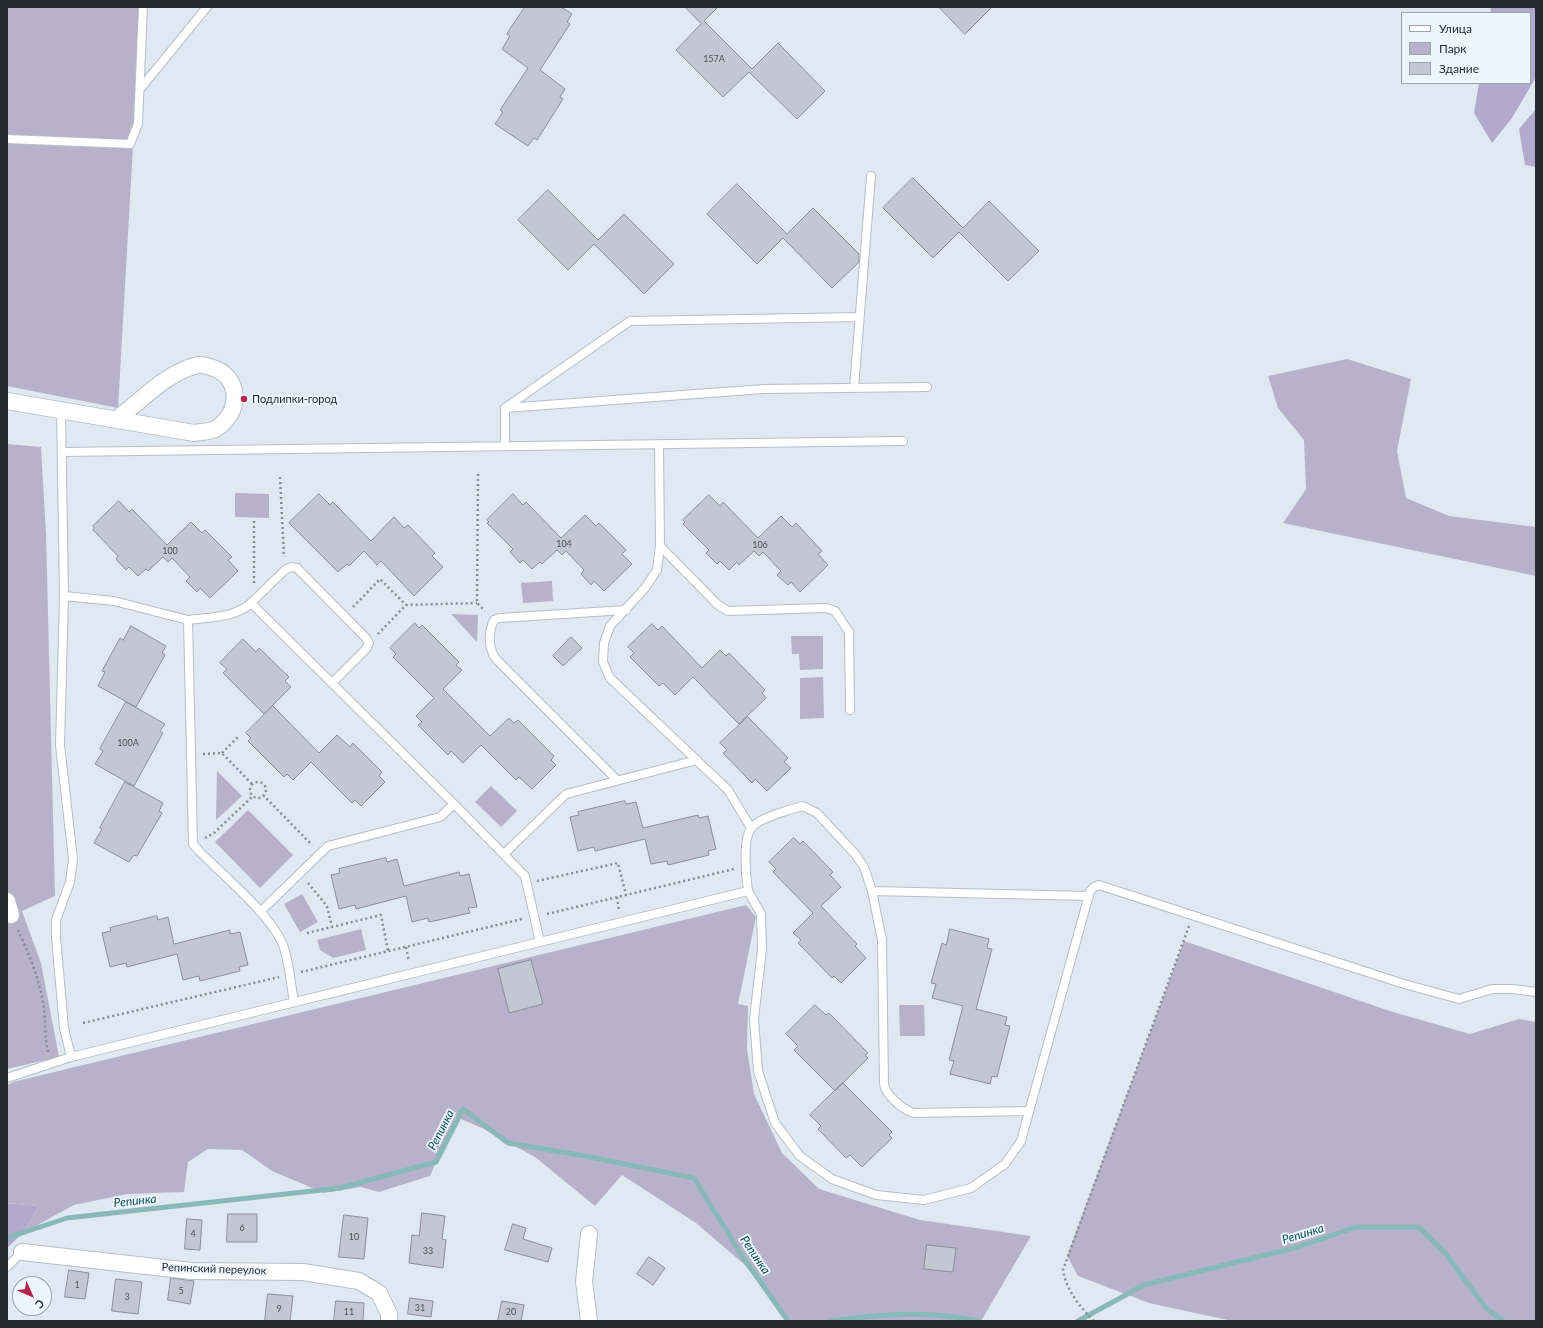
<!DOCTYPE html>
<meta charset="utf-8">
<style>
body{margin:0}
#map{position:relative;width:1543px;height:1328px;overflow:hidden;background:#e0e9f1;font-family:Lato,sans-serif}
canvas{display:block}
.frame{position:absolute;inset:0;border:8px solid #262a2d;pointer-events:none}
.legend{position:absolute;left:1401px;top:12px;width:130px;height:72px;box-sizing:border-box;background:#edf6ff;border:1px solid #9da4ab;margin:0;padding:5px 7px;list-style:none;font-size:12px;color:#262a2d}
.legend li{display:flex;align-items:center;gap:8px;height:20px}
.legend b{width:20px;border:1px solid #9da4ab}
.north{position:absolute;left:12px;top:1276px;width:40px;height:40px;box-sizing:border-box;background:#edf6ff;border:1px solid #9da4ab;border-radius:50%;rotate:135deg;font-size:11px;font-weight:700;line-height:16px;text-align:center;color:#262a2d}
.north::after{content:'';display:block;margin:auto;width:14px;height:18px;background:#b5244c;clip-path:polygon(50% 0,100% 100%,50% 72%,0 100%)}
</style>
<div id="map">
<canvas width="1543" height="1328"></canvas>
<div class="frame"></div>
<ul class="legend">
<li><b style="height:5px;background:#fff"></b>Улица</li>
<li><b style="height:11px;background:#b7b2c9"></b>Парк</li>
<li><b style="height:11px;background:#c3c7d1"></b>Здание</li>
</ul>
<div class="north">С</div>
</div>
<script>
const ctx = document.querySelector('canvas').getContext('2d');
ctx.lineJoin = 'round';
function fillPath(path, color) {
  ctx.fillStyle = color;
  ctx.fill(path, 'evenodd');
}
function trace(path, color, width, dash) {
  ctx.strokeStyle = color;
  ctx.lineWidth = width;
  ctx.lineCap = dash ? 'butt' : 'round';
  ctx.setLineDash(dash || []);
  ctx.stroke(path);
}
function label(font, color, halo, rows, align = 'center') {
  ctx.font = font + ' Lato,sans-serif';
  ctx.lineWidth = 4;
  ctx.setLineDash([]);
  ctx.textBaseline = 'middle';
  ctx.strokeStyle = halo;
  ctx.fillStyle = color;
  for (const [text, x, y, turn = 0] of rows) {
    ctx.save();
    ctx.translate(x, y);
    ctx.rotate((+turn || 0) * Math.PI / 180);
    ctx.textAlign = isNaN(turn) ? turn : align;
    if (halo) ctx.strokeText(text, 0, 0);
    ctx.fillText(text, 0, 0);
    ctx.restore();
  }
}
const green = new Path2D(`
 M 7,7 L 141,7 L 118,408 L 7,386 Z
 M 1347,359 L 1411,379 L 1397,451 L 1406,498 L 1449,516 L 1536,527 L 1536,576 L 1283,523 L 1306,489 L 1304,440 L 1278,408 L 1268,376 Z
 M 7,444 L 41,447 L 46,534 L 55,896 L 22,911 L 41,963 L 59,1057 L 7,1069 Z
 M 235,493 L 269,494 L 269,518 L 235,517 Z
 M 552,581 L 553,601 L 523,603 L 521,583 Z
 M 451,614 L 478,615 L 477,642 Z
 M 791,636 L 823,636 L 823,669 L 800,670 L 799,654 L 792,654 Z
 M 823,677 L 824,718 L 800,719 L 800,678 Z
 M 217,771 L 242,796 L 216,820 Z
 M 491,786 L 517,811 L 501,827 L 475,802 Z
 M 248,810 L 293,855 L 260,888 L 215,842 Z
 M 302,894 L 318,922 L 300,932 L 284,904 Z
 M 746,905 L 756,917 L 738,1004 L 748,1006 L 747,1049 L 754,1094 L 782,1153 L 819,1189 L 920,1220 L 1031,1236 L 981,1321 L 791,1321 L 745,1265 L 696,1223 L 622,1175 L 595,1206 L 535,1157 L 482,1128 L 456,1117 L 430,1176 L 379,1192 L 361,1187 L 324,1193 L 272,1171 L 242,1150 L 208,1149 L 188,1162 L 184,1192 L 127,1194 L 74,1205 L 23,1233 L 39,1206 L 7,1203 L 7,1085 L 13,1082 Z
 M 361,929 L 366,950 L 333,958 L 320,950 L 317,940 Z
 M 1184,941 L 1393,1012 L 1470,1034 L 1519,1019 L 1536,1022 L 1536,1321 L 1232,1321 L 1149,1303 L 1078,1276 L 1067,1256 Z
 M 899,1005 L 924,1005 L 925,1036 L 900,1036 Z`);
const forest = new Path2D(`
 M 1491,7 L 1536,7 L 1536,77 L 1512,118 L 1492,143 L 1474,113 L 1479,83 L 1530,83 L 1530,13 L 1490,13 Z
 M 1536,109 L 1536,167 L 1525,165 L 1519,129 Z
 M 7,1203 L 39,1206 L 23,1233 L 7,1248 Z`);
const stream = new Path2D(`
 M 7,1238 L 67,1218 L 340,1188 L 436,1162 L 463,1109 L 508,1143 L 585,1156 L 694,1178 L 742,1256 L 788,1321
 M 831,1321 C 880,1314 930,1310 978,1321
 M 1078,1321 L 1144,1285 L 1298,1247 L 1356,1227 L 1419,1227 L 1445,1253 L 1486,1308 L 1503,1321`);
const building = new Path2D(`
 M 525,7 L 561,7 L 572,14 L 567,22 L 570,24 L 540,70 L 565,89 L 560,97 L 563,99 L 537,140 L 534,138 L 528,146 L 495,124 L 503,112 L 500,110 L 528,68 L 502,49 L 510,36 L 507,34 Z
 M 685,7 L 718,7 L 704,21 L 752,69 L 778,43 L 825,91 L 797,119 L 749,72 L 723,97 L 676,50 L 701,24 Z
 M 939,7 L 992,7 L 965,34 Z
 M 913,178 L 963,228 L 989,201 L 1039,251 L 1008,281 L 959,232 L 933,258 L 883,208 Z
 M 737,184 L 787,234 L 813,208 L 859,254 L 859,262 L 832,288 L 783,238 L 757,264 L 707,214 Z
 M 548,190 L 598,240 L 624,214 L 674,264 L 644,294 L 594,244 L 568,270 L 518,220 Z
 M 319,494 L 330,505 L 333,502 L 371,541 L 394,517 L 404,528 L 408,525 L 435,553 L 432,556 L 443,567 L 414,596 L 381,561 L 377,565 L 364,551 L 349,566 L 347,564 L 338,572 L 289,523 Z
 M 513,494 L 523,505 L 526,502 L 561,538 L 585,515 L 596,526 L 599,523 L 626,550 L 622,554 L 632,564 L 604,591 L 594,581 L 591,585 L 581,574 L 584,570 L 566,551 L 562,555 L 557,550 L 542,564 L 540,562 L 532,569 L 523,560 L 520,563 L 510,552 L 513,549 L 487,523 L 489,522 L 487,520 Z
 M 709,495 L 720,506 L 723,502 L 758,538 L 781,516 L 792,527 L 796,523 L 822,551 L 818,554 L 828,565 L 800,592 L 791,582 L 788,585 L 777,575 L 781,571 L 763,552 L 759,556 L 754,551 L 739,565 L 737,562 L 729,570 L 720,561 L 717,564 L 706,553 L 709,550 L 683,524 L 685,522 L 683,520 Z
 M 119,501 L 129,512 L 132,509 L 167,545 L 191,522 L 202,533 L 205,530 L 232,557 L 228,560 L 238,571 L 210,598 L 200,588 L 197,592 L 186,581 L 190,577 L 172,558 L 168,562 L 163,557 L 148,571 L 146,569 L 138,576 L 129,567 L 126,570 L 116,559 L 118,556 L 93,530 L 94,528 L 93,526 Z
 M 415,623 L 419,628 L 422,625 L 459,662 L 456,665 L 462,670 L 443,689 L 490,736 L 509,718 L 514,723 L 518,720 L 554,756 L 551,760 L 556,765 L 532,789 L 519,777 L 516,780 L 481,745 L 463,763 L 451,751 L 448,755 L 418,725 L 422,722 L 416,716 L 434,698 L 393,657 L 396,654 L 390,648 Z
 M 652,624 L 658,630 L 662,626 L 702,668 L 720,650 L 726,656 L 729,653 L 765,690 L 762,693 L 766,698 L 739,724 L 693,677 L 675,695 L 663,683 L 659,686 L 630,657 L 634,653 L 628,647 Z
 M 131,626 L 166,646 L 162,653 L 165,655 L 136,707 L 98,686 L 105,672 L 102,671 L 120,638 L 123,640 Z
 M 571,637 L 582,648 L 563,666 L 553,656 Z
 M 243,639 L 256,652 L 259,648 L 289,677 L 285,681 L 291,687 L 264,714 L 223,673 L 227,669 L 220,663 Z
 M 126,702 L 165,724 L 160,731 L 163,733 L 134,786 L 95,764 L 103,751 L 100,749 Z
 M 273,706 L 319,753 L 337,735 L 350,747 L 353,743 L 382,772 L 379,776 L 385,782 L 361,806 L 355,800 L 352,803 L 311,762 L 293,780 L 287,774 L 284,777 L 248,741 L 251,738 L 246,733 Z
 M 748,717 L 788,758 L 784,762 L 791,768 L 767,791 L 755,779 L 752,783 L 723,753 L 727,750 L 720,743 Z
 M 125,782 L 163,803 L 159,811 L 162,813 L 137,856 L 134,855 L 129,862 L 94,843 L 102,829 L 100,828 Z
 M 625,801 L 626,804 L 636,802 L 643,828 L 698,815 L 699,818 L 708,816 L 716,849 L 708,851 L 709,855 L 668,865 L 667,861 L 651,864 L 645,839 L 595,851 L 594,847 L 578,851 L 570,817 L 579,815 L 578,812 Z
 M 794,838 L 800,844 L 803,841 L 833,872 L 830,875 L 841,887 L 821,906 L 857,944 L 855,946 L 866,958 L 841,983 L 834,976 L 832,978 L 798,943 L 801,940 L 793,933 L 813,913 L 773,872 L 776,869 L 769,862 Z
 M 386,858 L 387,862 L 397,859 L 404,886 L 459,872 L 460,876 L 469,874 L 477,907 L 468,908 L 470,913 L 429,922 L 428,918 L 412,922 L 406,896 L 356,909 L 355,905 L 339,909 L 331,875 L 340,873 L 339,869 Z
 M 157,916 L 158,920 L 168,917 L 174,944 L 230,930 L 230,934 L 240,932 L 248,965 L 239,967 L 240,971 L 200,981 L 199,976 L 183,980 L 177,954 L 127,967 L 126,963 L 110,967 L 102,933 L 111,931 L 110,928 Z
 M 950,929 L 989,939 L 987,948 L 992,949 L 976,1009 L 1007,1017 L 1005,1025 L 1010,1026 L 997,1077 L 992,1076 L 990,1084 L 950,1074 L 954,1061 L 949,1060 L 963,1006 L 932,998 L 936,984 L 931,983 L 942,943 L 946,945 Z
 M 531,960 L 543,1004 L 509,1013 L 498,969 Z
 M 815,1005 L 826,1015 L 829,1013 L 868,1053 L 865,1055 L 868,1058 L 835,1091 L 794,1050 L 798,1046 L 786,1034 Z
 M 843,1083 L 892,1132 L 889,1135 L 892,1138 L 862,1167 L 850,1155 L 846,1158 L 818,1129 L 821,1126 L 810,1115 Z
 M 422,1213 L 445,1216 L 442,1239 L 446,1240 L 443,1268 L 409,1263 L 412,1235 L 419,1236 Z
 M 228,1214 L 257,1214 L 257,1242 L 227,1242 Z
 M 344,1215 L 368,1218 L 364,1259 L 339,1257 Z
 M 187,1219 L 202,1220 L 200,1250 L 185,1249 Z
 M 513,1224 L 526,1228 L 523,1239 L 552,1248 L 548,1262 L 505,1250 Z
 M 927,1245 L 956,1248 L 953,1272 L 924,1269 Z
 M 649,1257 L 665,1268 L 653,1285 L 637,1274 Z
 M 69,1270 L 89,1273 L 85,1299 L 65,1297 Z
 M 171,1278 L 194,1281 L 190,1304 L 168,1300 Z
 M 116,1279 L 142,1282 L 138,1314 L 112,1311 Z
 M 268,1294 L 293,1296 L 290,1321 L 265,1321 Z
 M 410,1298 L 433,1301 L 431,1317 L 408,1314 Z
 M 336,1301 L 364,1303 L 363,1321 L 334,1321 Z
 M 502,1301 L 524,1305 L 521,1321 L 498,1321 Z`);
const path = new Path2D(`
 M 478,474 L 477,603 L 485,611
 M 280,477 L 284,557
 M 254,583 L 254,518
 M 353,607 L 380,579 L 406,605
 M 378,634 L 406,605 L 477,603
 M 222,753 L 239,736
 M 203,754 L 222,753 L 252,784
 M250 790a8 8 0 1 1 16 0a8 8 0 1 1-16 0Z
 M 263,795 L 312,845
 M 205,838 L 214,833 L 253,796
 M 537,881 L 618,863 L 626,895
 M 308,883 L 327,906 L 332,927
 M 617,897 L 619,910
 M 547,914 L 734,869
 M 18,930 C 29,953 38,977 43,1002 C 46,1019 44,1035 48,1052
 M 307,933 L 381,915 L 388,951
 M 406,947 L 409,961
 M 301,972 L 522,919
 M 83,1023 L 279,977
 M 1094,1321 C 1080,1307 1066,1290 1063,1270 L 1189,926`);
const lane = new Path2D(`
 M 140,89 L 207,7
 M 7,139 L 130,144 L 138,124 L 143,7
 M 854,388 L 871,176
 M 505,408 L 630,321 L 859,317
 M 61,409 L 64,596 L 60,745 L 73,859 L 70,882 L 56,920 L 56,937 L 64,1028 L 71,1057
 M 659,444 L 660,546 L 657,570 L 645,588 L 610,626 L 604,643 L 603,662 L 610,678 L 728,790 L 751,828
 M 505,446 L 505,408 L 764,389 L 927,387
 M 62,452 L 903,441
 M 660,546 L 718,605 L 728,611 L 826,608 L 835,611 L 849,632 L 850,710
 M 64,596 L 114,601 L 188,620 L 193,844 L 200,852 C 224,876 271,915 283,945 C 289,961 291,985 294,1002
 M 251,603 L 286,569 L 292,567 L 297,568 L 366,638 L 369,643 L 366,649 L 332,683
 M 188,620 C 209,617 235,618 251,603 L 454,804
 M 617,780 L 496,659 C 488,648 488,632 494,620 L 500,618 L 626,610
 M 504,854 L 566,794 L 697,760
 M 748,891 C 746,877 742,838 752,827 C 760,818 791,809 803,806 L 817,813 L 855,854 L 864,867 L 872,891 L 882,940 L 884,1083 C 884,1094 903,1110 914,1113 L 1029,1111
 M 872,891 L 1089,896
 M 260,912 L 328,846 L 440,817 L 454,804 L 525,876 L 540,942
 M 7,1078 L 71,1057 L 748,891 L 761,914 L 762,949 L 754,1019 L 758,1071 L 775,1123 L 800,1156 L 832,1179 L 876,1195 L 924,1200 L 971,1188 L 1005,1164 L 1021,1141 L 1090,891 L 1094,887 L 1099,885 L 1404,984 L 1459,999 L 1492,989 L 1513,989 L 1536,992
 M 7,1267 L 22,1252`);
const street = new Path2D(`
 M 7,401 L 194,433 C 200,432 209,432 215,429 C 242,414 242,375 210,367 C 206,366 202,364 198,365 C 167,372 142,400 117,419
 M 7,901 L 11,915
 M 589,1234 L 584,1282 L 589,1321
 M 22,1252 L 191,1271 L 303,1272 L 359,1281 L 379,1293 L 389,1314 L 389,1321`);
const markers = [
 [244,399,4,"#b5244c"]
];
const numberNames = [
 ["157А",714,59],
 ["104",564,544],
 ["106",760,545],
 ["100",170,551],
 ["100А",128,743],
 ["6",242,1228],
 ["4",193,1234],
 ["10",354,1237],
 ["33",428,1251],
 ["1",77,1285],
 ["5",181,1291],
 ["3",127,1297],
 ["31",420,1308],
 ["9",279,1309],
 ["11",349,1312],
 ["20",511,1312]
];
const poiNames = [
 ["Подлипки-город",252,399]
];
const streetNames = [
 ["Репинский переулок",214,1269,2]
];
const waterNames = [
 ["Репинка",441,1130,-63],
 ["Репинка",135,1201,-6],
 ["Репинка",1303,1234,-17],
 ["Репинка",755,1255,56]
];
fillPath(green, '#b7b2c9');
fillPath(forest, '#b2aacc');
trace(stream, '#89b8b8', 5);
fillPath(building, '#c3c7d1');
trace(building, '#8b8e98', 1);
trace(lane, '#b5bec6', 10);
trace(street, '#b5bec6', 18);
trace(path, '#858b91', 2.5, [2, 3]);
trace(lane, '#fff', 8);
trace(street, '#fff', 16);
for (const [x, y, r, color] of markers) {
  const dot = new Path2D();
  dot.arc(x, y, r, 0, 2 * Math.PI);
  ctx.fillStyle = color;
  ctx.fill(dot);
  trace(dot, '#edf6ff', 1.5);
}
label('9px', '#4d5156', null, numberNames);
label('11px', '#262a2d', '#edf6ff', poiNames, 'left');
label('11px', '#262a2d', '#edf6ff', streetNames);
label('italic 12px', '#0b5152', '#edf6ff', waterNames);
</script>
